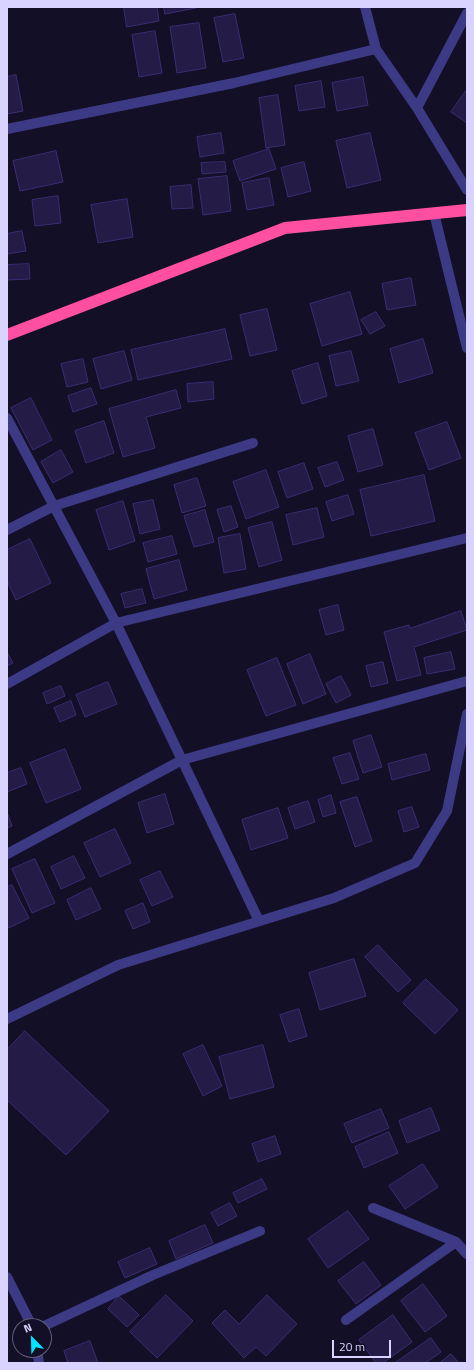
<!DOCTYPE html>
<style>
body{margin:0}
#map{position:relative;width:474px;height:1370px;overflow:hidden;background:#130f26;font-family:"Titillium Web",sans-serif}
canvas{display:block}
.frame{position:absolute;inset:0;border:8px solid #d9d4ff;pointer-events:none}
.north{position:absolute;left:12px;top:1318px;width:40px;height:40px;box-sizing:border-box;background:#130f26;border:1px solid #625e7d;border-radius:50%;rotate:337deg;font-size:11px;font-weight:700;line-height:16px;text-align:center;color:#d9d4ff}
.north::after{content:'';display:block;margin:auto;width:14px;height:18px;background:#00e5ff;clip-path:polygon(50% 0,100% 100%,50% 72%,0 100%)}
.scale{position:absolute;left:332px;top:1340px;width:59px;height:18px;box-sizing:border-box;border:2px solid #d9d4ff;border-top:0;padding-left:5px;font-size:12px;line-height:14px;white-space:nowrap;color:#d9d4ff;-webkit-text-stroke:3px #130f26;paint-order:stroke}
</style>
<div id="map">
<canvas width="474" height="1370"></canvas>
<div class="frame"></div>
<div class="north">N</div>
<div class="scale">20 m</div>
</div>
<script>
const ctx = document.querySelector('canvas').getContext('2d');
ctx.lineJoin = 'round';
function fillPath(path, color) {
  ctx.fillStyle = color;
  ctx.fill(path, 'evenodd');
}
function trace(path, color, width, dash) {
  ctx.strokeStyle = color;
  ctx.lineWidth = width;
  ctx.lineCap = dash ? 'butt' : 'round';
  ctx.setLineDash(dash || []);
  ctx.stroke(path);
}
const building = new Path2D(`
 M 124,7 L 157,7 L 159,21 L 127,27 Z
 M 164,7 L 195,7 L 196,8 L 165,14 Z
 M 235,14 L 244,58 L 223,62 L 214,18 Z
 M 199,23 L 206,68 L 177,73 L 170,27 Z
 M 155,31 L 162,73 L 139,77 L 132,35 Z
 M 16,75 L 23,111 L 7,114 L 7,77 Z
 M 363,77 L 368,105 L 337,111 L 332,83 Z
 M 321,81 L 325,107 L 299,111 L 295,86 Z
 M 466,91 L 467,92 L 467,123 L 451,112 Z
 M 278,95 L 285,145 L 266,148 L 259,98 Z
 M 221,133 L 224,153 L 200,157 L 197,137 Z
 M 370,133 L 381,180 L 347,188 L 336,141 Z
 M 269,149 L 276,169 L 240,181 L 233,161 Z
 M 56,151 L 63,182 L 20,191 L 13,161 Z
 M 225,162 L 226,172 L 202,174 L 201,163 Z
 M 304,162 L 311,191 L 288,197 L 281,168 Z
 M 227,176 L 231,211 L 203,215 L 198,179 Z
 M 269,178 L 274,205 L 247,210 L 242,183 Z
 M 191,185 L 193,208 L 172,209 L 170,187 Z
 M 58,196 L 61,223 L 35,226 L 32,200 Z
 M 127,199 L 133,237 L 98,243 L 91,205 Z
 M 22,231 L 26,251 L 7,254 L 7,234 Z
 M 29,264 L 30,279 L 7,280 L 7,265 Z
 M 411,278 L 416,305 L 387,310 L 382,284 Z
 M 350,292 L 362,334 L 322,346 L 310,304 Z
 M 267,309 L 277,350 L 250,356 L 240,315 Z
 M 376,312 L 385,326 L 370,334 L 361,320 Z
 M 225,329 L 232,359 L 138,380 L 131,350 Z
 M 423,339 L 433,373 L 399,383 L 390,349 Z
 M 124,351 L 132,380 L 101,389 L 93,359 Z
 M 351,351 L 359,381 L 336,386 L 329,356 Z
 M 83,359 L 88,382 L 67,387 L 61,364 Z
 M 318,363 L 327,396 L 302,404 L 292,371 Z
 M 213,382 L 214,399 L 188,402 L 187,384 Z
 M 91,388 L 97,404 L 73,412 L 68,396 Z
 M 176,390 L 181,408 L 146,417 L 155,448 L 123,457 L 109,409 Z
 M 31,398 L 52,440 L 33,450 L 11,408 Z
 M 104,421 L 114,453 L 86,463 L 75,431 Z
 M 447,422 L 461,458 L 429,470 L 415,433 Z
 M 373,429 L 383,465 L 358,472 L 348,436 Z
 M 61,450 L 73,472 L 53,483 L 41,462 Z
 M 337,462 L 344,480 L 325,487 L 318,468 Z
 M 304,463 L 313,489 L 287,498 L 278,472 Z
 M 266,470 L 279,507 L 246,519 L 233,482 Z
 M 424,475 L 435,521 L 371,536 L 360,490 Z
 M 197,478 L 206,506 L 182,513 L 174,485 Z
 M 348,495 L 354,514 L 332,521 L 326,502 Z
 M 153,500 L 160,529 L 140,534 L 133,504 Z
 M 123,501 L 135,541 L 109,550 L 96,510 Z
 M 231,506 L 238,527 L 224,532 L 217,510 Z
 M 317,508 L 324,537 L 293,545 L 286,515 Z
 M 205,510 L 214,542 L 194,547 L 184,516 Z
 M 272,522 L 282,560 L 259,567 L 248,528 Z
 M 240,534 L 246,569 L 224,573 L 218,538 Z
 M 172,536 L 177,554 L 148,562 L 143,543 Z
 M 30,539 L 51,583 L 16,600 L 7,581 L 7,550 Z
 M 179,560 L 187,590 L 154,599 L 146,569 Z
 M 142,589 L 146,603 L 125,608 L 121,594 Z
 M 338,605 L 344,630 L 326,635 L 319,610 Z
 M 461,611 L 467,630 L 414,647 L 421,675 L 397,681 L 384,632 L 409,625 L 410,628 Z
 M 7,652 L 13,663 L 7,666 Z
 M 451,652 L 455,669 L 427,674 L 424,658 Z
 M 310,654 L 326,694 L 303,704 L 287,664 Z
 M 277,658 L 296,705 L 266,716 L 247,670 Z
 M 383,662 L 388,683 L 371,687 L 366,666 Z
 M 341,676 L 351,695 L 336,703 L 326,684 Z
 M 108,682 L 117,704 L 85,717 L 76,695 Z
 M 61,686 L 65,696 L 47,704 L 43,693 Z
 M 71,701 L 76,715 L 60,722 L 54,708 Z
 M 371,735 L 382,767 L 363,773 L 353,741 Z
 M 65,749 L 81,789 L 46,803 L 30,763 Z
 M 350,753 L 359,779 L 342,784 L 333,758 Z
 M 426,754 L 430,770 L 392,780 L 388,764 Z
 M 21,768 L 27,784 L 7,792 L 7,773 Z
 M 165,794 L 174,824 L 147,833 L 138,803 Z
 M 331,795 L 336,813 L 323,817 L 318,800 Z
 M 357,797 L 372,841 L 355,847 L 340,802 Z
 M 308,801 L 315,822 L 295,829 L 288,808 Z
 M 412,807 L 419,827 L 404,832 L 398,811 Z
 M 278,808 L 288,838 L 251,850 L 242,820 Z
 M 7,812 L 12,826 L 7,828 Z
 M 115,829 L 131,863 L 100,877 L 84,843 Z
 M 74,856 L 85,878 L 61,889 L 51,867 Z
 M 35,859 L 55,903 L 32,913 L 12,869 Z
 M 160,871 L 173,897 L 152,906 L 140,880 Z
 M 12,885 L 29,918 L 9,928 L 7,924 L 7,887 Z
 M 91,888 L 101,909 L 76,920 L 67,900 Z
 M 143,903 L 150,922 L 133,929 L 125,911 Z
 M 378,945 L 411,980 L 398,992 L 365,957 Z
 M 354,959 L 366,996 L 320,1010 L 309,973 Z
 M 426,979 L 458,1010 L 435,1034 L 403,1003 Z
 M 299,1009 L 307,1036 L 289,1042 L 280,1015 Z
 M 25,1031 L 109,1111 L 66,1155 L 7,1100 L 7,1050 Z
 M 203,1045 L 222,1086 L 203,1096 L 183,1054 Z
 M 263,1045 L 274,1087 L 230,1099 L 219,1057 Z
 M 431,1108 L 440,1130 L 407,1143 L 399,1121 Z
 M 381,1109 L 389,1128 L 352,1143 L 344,1124 Z
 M 389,1132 L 398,1153 L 364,1168 L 355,1147 Z
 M 275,1136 L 281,1154 L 258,1162 L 252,1144 Z
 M 423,1164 L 438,1187 L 405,1209 L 389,1186 Z
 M 262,1179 L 267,1189 L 238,1203 L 233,1193 Z
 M 230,1203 L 237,1216 L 218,1226 L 211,1213 Z
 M 348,1211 L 369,1239 L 328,1268 L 308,1239 Z
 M 205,1225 L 213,1243 L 176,1259 L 169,1241 Z
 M 150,1248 L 157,1264 L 125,1278 L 118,1262 Z
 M 364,1262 L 381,1285 L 356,1304 L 338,1281 Z
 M 423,1284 L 447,1316 L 425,1332 L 401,1301 Z
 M 166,1295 L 193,1321 L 157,1358 L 130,1332 Z
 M 267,1295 L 297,1324 L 266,1356 L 256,1347 L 244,1358 L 212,1323 L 225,1310 L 239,1324 Z
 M 119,1296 L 139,1315 L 127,1327 L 108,1309 Z
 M 393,1315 L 412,1342 L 383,1363 L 376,1363 L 359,1340 Z
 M 431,1338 L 441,1352 L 425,1363 L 395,1363 Z
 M 90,1341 L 98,1363 L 68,1363 L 64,1351 Z
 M 451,1354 L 459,1363 L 440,1363 Z`);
const street = new Path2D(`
 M 365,7 L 376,49 L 417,108
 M 467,13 L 417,108 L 467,190
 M 7,129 L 234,83 L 376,49
 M 434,213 L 467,348
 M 7,418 L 116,623 L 182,760 L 7,854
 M 7,530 L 54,506 L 253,443
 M 7,684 L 116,623 L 467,538
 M 259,921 L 182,760 L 467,681
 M 7,1019 L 118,965 L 334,898 L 415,863 L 447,811 L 467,714
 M 373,1208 L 456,1242 L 467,1254
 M 7,1277 L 32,1326
 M 346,1320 L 456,1242
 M 44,1326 L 153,1275 L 260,1231
 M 37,1350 L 39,1363`);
const highway = new Path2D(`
 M 7,335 L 285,228 L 467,210`);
fillPath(building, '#241b47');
trace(building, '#3b2d73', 1);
trace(street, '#3d3a85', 10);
trace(highway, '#ff4fa3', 12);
</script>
